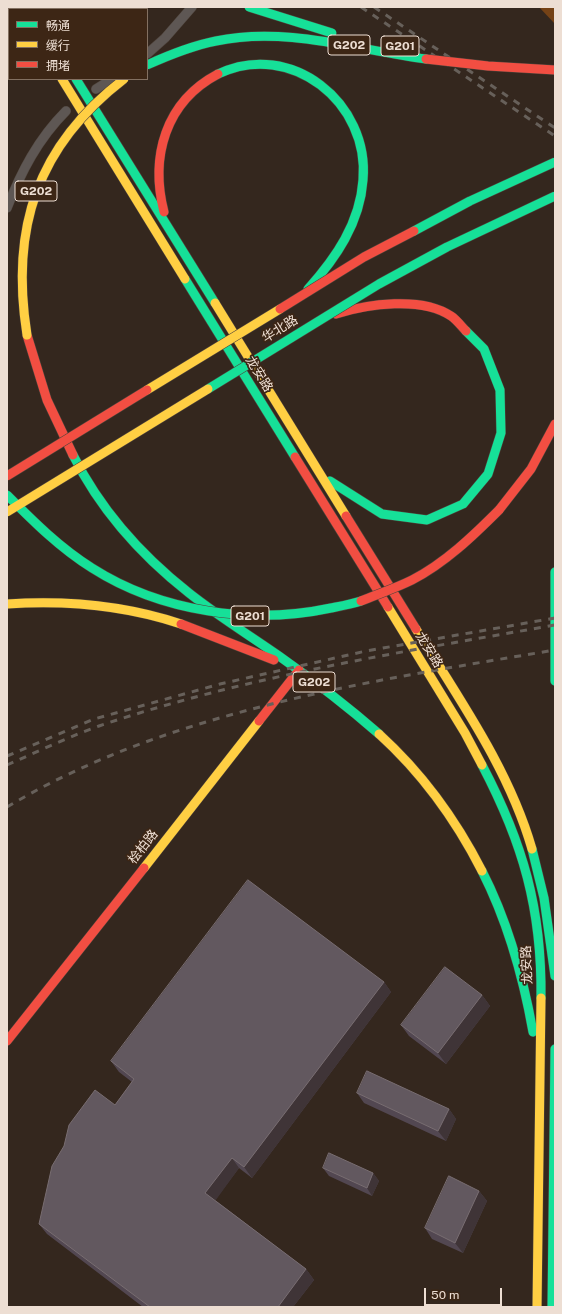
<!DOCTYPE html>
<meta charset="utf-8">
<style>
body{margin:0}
#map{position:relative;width:562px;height:1314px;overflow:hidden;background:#34271e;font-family:"Public Sans","Noto Sans SC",sans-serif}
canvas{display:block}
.frame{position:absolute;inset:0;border:8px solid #edded3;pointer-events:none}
.legend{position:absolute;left:8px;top:8px;width:140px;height:72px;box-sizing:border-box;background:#3d2615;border:1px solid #837061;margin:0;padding:5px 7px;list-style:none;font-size:12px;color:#edded3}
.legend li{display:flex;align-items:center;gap:8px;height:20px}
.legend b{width:20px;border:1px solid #837061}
.scale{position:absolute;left:424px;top:1288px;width:78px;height:18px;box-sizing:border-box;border:2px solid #edded3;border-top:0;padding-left:5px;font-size:12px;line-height:14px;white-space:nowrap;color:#edded3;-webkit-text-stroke:3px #3d2615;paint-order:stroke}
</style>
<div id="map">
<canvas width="562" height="1314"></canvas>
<div class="frame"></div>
<ul class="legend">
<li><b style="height:5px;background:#16e098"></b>畅通</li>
<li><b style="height:5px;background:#ffcf43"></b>缓行</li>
<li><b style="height:5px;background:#f24e42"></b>拥堵</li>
</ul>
<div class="scale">50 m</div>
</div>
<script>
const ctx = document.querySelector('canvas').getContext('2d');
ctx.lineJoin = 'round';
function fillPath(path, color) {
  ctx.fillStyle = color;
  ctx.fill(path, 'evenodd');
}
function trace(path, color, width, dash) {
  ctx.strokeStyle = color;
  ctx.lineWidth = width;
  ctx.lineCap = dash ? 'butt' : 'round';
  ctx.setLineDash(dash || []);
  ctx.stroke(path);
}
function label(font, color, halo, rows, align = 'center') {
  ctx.font = font + ' "Public Sans","Noto Sans SC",sans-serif';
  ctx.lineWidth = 3.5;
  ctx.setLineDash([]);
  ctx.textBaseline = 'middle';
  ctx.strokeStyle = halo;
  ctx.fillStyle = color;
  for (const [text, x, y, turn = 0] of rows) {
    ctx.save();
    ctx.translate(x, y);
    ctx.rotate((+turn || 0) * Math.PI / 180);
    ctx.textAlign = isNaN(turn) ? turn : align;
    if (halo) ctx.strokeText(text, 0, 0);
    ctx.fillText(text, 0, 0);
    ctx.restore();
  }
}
const forest = new Path2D(`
 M 539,7 L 555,7 L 555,24 Z`);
const street = new Path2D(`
 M 147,54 L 165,38 L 192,7
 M 96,89 L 112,79
 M 7,208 C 21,172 38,139 66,111`);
const fast = new Path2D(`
 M 32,7 L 33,9
 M 218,74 C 291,39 370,103 363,180 C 360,223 336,258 308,289
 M 76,79 L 215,303
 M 185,279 L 295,457
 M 73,455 C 100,509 142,556 189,593 C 218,616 249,635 279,656 C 313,680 347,706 379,734
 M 330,481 L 382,514 L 427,520 L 463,504 L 488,474 L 501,433 L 500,390 L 484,349 L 466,331
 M 555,572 L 555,681
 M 482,765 C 523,843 542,909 541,998
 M 532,849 L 544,898 L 555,976
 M 482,871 C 508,922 523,976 533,1032
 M 552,1307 L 555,1049`);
const slow = new Path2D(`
 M 62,79 L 185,279
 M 215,303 L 346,516
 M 7,604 C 67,600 124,605 181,624
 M 388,607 L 465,733 L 482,765
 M 416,629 C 459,699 509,769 532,849
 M 379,734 C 422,773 456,820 482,871
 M 144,868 L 259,721
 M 537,1307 L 541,998`);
const jam = new Path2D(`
 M 16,7 L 18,9
 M 164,212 C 150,157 165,102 218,74
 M 336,314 C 367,304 422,296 451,316 C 457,320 462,327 466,331
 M 27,335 L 47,400 L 73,455
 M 295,457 L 388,607
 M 499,510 L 531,469 L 555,424
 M 346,516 L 416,629
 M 181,624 L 274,660
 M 259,721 L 299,670
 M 7,1041 L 144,868`);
const rail = new Path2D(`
 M 361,7 L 555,136
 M 374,7 L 555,128
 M 7,756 L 94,719 L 220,684 L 366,651 L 555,618
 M 7,765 C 37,752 68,737 99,726 C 247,676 402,652 555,625
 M 7,807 C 169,710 371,681 555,650`);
const fastBridge = new Path2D(`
 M 249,7 L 332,33
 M 147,65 C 169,55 191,46 216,41 C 286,26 357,50 426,59
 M 414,231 L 470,201 L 555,162
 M 208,389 L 379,284 L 447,247 L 555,196
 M 7,495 C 34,522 60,548 92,568 C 161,612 252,625 331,608 C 341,606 352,604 361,601`);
const slowBridge = new Path2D(`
 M 27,335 C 10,228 37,146 124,79
 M 147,390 L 280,309
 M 7,512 L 208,389`);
const jamBridge = new Path2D(`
 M 426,59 L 488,66 L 555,70
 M 280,309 L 364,257 L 414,231
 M 7,476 L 147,390
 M 361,601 C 378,594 396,588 412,580 C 445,563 473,536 499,510`);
const wall = new Path2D(`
 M 384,982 L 391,992 L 252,1178 L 239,1168 L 215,1200 L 306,1269 L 314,1280 L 293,1307 L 143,1307 L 47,1234 L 39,1224 L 64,1146 L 115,1105 L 132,1082 L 119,1072 L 111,1061 Z
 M 482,995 L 490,1006 L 446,1064 L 409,1036 L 401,1025 Z
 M 357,1093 L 449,1109 L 456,1119 L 446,1141 L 364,1103 Z
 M 323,1168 L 373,1173 L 379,1181 L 372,1196 L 329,1176 Z
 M 479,1191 L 487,1201 L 463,1253 L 432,1239 L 425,1228 Z`);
const shadedWall = new Path2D(`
 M 384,982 L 391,992 L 252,1178 L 244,1167 Z
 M 482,995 L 490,1006 L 446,1064 L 438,1053 Z
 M 449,1109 L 456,1119 L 446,1141 L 438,1131 Z
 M 232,1158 L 239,1168 L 213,1204 L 205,1193 Z
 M 373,1173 L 379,1181 L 372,1196 L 367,1188 Z
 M 479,1191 L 487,1201 L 463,1253 L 455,1243 Z
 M 306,1269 L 314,1280 L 293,1307 L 278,1307 Z`);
const building = new Path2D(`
 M 248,880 L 384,982 L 244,1167 L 232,1158 L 205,1193 L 306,1269 L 278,1307 L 150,1307 L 39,1224 L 52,1166 L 64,1146 L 69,1125 L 95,1090 L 115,1105 L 134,1079 L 111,1061 Z
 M 445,967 L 482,995 L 438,1053 L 401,1025 Z
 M 367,1071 L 449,1109 L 438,1131 L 357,1093 Z
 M 329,1153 L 373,1173 L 367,1188 L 323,1168 Z
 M 449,1176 L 479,1191 L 455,1243 L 425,1228 Z`);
const shields = [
 [349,45,42],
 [400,46,38],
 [36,191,42],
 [250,616,38],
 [314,682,42]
];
const shieldNames = [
 ["G202",349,45],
 ["G201",400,46],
 ["G202",36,191],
 ["G201",250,616],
 ["G202",314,682]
];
const streetNames = [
 ["华北路",280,329,-32],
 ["龙安路",259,374,58],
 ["龙安路",429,650,58],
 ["桧柏路",143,847,-52],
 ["龙安路",527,965,-93]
];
fillPath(forest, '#754216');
trace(street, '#50453d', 10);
trace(fast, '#50453d', 10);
trace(slow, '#50453d', 10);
trace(jam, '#50453d', 10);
trace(street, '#5e5754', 9);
trace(fast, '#16e098', 9);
trace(slow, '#ffcf43', 9);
trace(jam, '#f24e42', 9);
trace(rail, '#67605a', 3, [7, 7]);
trace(fastBridge, '#50453d', 10, []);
trace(slowBridge, '#50453d', 10, []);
trace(jamBridge, '#50453d', 10, []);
trace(fastBridge, '#16e098', 9);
trace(slowBridge, '#ffcf43', 9);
trace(jamBridge, '#f24e42', 9);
fillPath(wall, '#524751');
fillPath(shadedWall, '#3f3437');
fillPath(building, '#62585f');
trace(building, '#786d71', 1);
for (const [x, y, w] of shields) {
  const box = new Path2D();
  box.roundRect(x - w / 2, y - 10, w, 20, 3);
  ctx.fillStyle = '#3d2615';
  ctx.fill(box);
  trace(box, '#edded3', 1);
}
label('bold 12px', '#edded3', null, shieldNames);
label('13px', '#edded3', '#3d2615', streetNames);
</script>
